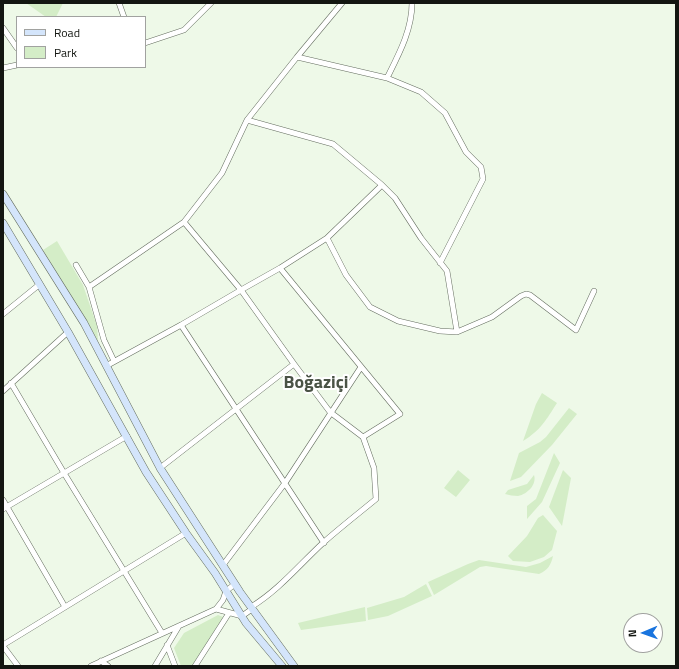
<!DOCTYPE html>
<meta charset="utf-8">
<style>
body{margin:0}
#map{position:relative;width:679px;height:669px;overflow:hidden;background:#eef9e8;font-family:"Titillium Web",sans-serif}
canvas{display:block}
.frame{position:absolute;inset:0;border:4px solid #131611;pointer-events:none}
.legend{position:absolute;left:16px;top:16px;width:130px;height:52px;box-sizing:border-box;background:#fff;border:1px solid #a1a2a0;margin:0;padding:5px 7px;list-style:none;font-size:12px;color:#131611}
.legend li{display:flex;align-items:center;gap:8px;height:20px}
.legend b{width:20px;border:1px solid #a1a2a0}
.north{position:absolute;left:623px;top:613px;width:40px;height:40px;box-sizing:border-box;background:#fff;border:1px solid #a1a2a0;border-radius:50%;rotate:268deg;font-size:11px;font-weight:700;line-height:16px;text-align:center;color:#131611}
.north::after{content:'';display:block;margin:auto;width:14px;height:18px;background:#1974de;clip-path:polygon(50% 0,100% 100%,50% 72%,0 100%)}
</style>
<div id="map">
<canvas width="679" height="669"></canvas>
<div class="frame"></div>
<ul class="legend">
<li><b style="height:5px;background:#d4e5fb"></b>Road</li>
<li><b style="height:11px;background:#d4edc7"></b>Park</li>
</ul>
<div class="north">N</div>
</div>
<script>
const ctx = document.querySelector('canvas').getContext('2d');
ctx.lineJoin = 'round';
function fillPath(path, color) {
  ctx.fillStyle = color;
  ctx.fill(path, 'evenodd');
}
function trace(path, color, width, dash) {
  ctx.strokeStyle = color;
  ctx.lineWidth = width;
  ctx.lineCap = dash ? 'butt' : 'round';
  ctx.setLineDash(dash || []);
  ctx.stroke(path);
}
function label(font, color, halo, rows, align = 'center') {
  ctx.font = font + ' "Titillium Web",sans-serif';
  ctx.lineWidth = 4;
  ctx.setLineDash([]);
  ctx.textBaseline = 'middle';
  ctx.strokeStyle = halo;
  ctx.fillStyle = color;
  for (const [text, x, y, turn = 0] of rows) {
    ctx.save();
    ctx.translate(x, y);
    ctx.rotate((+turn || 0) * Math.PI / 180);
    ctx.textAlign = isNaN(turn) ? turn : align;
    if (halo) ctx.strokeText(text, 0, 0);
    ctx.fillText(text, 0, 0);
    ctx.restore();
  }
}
const green = new Path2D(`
 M 26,3 L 63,3 L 56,17 L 46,17 Z
 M 57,241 L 83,285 L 97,326 L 98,341 L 43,250 Z
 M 542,393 L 557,403 C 546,420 541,430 523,441 L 536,404 Z
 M 569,408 L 577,414 L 552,445 L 521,477 L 510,481 L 519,453 L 540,442 L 546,437 Z
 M 554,453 L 560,463 L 542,502 L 527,519 L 527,506 L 536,499 Z
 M 458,470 L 470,480 L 456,497 L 444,488 Z
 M 563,470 L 571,478 L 562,526 L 549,507 Z
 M 534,475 C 537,484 528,494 518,496 C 514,496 509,495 505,494 L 508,490 L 527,484 Z
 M 543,515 L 557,531 L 552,550 L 544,557 L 530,562 L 513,561 L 508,556 L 527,536 L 538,518 Z
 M 553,556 C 551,565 548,570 539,574 L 486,566 L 480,567 L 434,595 L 428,582 L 468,564 L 479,560 L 526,567 L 540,563 Z
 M 426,584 L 432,596 L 388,616 L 368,620 L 367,608 L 404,597 Z
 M 365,607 L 366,621 L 301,630 L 298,623 Z
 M 218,615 L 223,617 L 192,666 L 181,666 L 174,648 L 184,633 Z`);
const street = new Path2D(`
 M 119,3 L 124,17
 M 3,28 L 17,48
 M 145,43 L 184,30 L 211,3
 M 297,57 L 342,3
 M 3,68 L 17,65
 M 387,78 C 399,54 412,30 412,3
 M 247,120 L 333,144 L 382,185 L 327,238
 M 382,185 L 395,198 L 421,238 L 447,271 L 457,332
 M 76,265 L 89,287 L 104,340 L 114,361
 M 280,268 L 400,414 L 363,437 L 330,412 L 294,364
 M 89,287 L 184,222 L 222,173 L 247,120 L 297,57 L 387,78 L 421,92 L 445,113 L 466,152 L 481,167 L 483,179 L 440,263
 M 3,314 L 40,284
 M 181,325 L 324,543
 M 106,366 L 181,325 L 241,290 L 184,222
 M 11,383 L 64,473 L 162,633
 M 3,391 L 68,332
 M 160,468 L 294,364 L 241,290 L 280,268 L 327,238 L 346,275 L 370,307 L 398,321 L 440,331 L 457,332 L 492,317 L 521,296 L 526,294 L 530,295 L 576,330 L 594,291
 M 3,500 L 65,607
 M 3,509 L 127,436
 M 223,565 L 285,483 L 361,367
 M 251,607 C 279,590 300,564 324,542 C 341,527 359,513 376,499 L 374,468 L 363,437
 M 216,609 L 223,600 L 226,591 L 235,584
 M 3,645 L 186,533
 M 167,645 L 175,666
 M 3,646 L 18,666
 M 101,661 L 108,666
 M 91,666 L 216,609 L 242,616 L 252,609
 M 155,666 L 179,626
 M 195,666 L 229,613`);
const secondary = new Path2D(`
 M 3,194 L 84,323 L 160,468 L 240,592 L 294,666
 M 3,223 L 68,332 L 146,472 L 186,533 L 215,573 L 246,623 L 282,666`);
const districtNames = [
 ["Boğaziçi",316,384]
];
fillPath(green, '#d4edc7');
trace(street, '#646d5f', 6);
trace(secondary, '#646d5f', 8);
trace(street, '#fff', 5);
trace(secondary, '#d4e5fb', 7);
label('bold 18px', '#4a5346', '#fff', districtNames);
</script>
